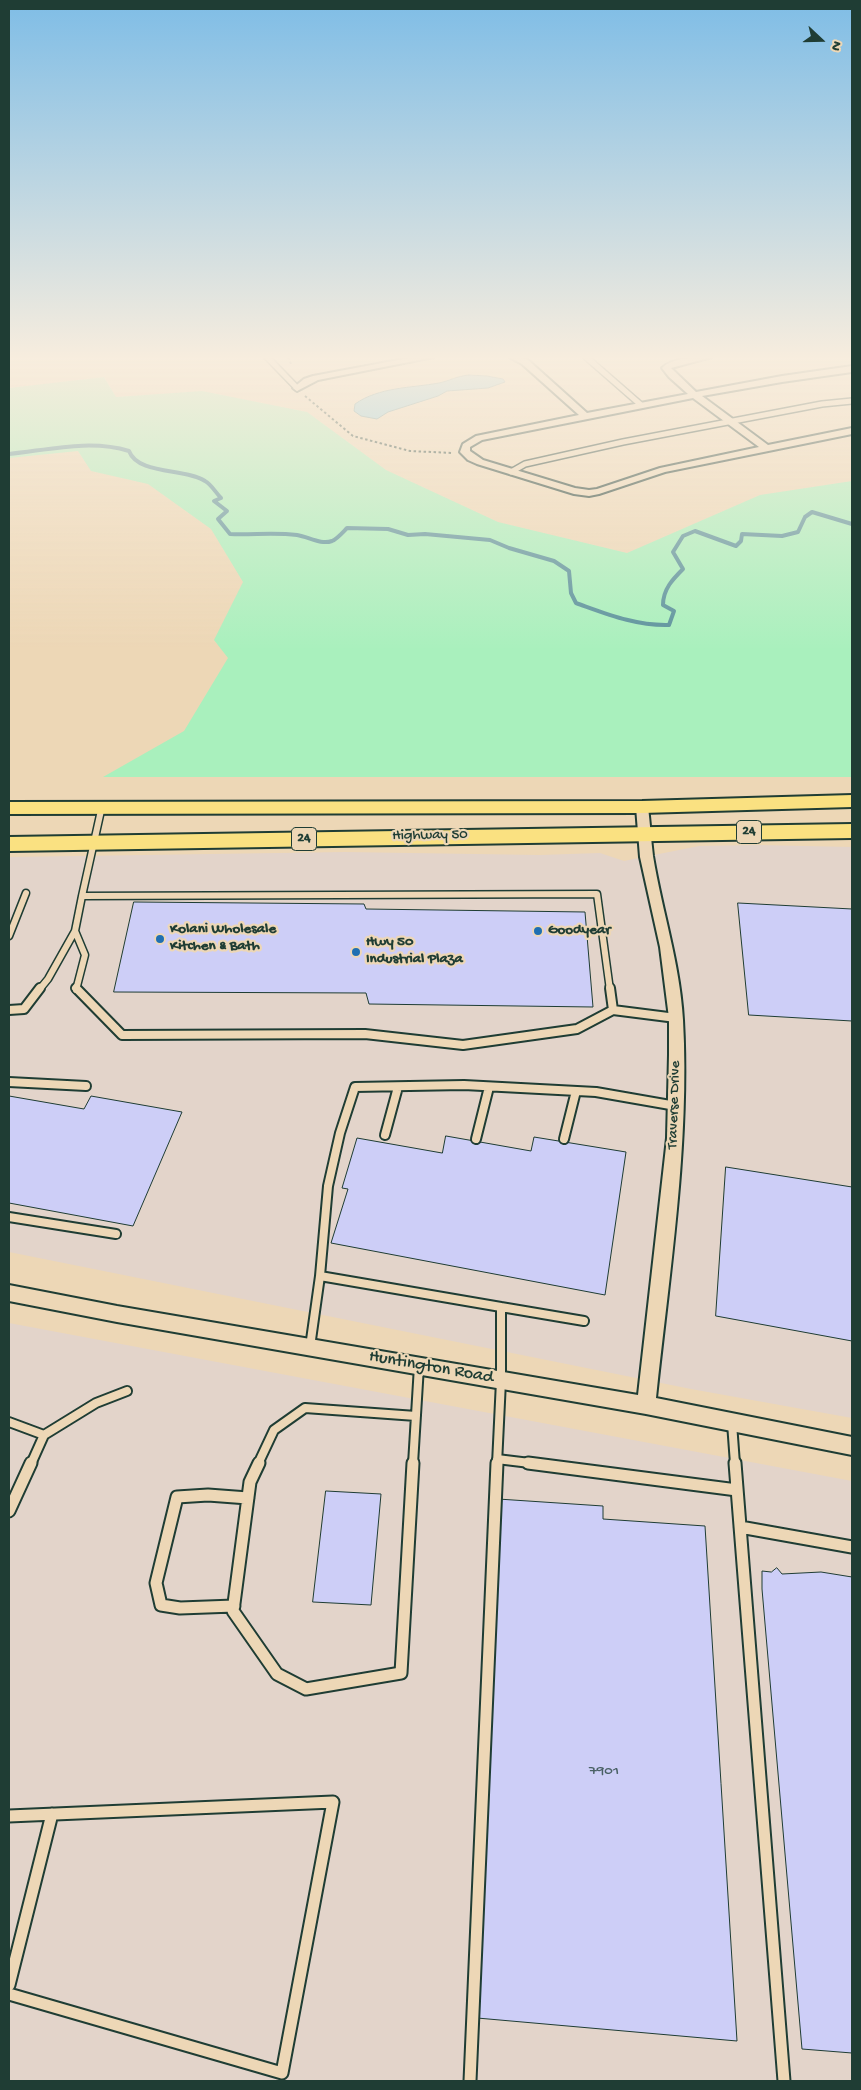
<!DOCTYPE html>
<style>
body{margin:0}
#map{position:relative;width:861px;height:2090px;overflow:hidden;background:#edd7b6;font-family:"Gochi Hand",sans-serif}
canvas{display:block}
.frame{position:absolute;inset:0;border:10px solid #1f3d34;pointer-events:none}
.north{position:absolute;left:796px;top:15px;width:50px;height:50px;-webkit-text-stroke:4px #edd7b6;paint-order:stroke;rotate:111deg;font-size:14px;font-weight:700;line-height:20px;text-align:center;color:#1f3d34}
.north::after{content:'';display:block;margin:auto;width:18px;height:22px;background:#1f3d34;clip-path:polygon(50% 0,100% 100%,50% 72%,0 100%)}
</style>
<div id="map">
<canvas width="861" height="2090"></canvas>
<div class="frame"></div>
<div class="north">N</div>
</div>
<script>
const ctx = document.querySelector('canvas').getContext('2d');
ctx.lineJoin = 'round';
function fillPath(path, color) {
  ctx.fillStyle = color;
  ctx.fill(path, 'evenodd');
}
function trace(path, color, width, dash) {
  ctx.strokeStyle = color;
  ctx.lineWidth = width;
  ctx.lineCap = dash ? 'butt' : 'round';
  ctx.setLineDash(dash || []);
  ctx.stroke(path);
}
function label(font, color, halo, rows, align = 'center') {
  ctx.font = font + ' "Gochi Hand",sans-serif';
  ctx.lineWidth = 4.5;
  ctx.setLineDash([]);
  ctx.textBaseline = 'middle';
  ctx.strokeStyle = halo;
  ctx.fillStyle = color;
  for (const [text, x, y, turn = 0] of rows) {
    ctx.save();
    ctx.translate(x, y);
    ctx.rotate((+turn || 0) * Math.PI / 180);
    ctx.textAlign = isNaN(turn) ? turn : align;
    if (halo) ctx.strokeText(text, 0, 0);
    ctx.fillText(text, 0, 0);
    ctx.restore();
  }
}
const built = new Path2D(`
 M 757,845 L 852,847 L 852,1418 L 691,1389 L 9,1252 L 9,857 L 345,852 L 540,855 L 600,853 L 624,861 L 699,846 Z
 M 9,1323 L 852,1481 L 852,2081 L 9,2081 Z`);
const green = new Path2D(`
 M 104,377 L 116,397 L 202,391 L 307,412 L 386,470 L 498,522 L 627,553 L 760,495 L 852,481 L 852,777 L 103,777 L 184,731 L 228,658 L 214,640 L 243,582 L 211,529 L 148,484 L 91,471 L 78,451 L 9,458 L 9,388 Z`);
const water = new Path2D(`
 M 469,375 L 487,376 L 503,379 L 505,382 L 488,388 L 447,391 L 438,396 L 388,412 L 377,419 L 361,416 L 354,411 L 355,404 C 379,387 411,388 439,383 C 449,381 457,376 469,375 Z`);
const stream = new Path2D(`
 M 9,454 C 48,450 90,439 129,451 C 138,475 185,468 205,481 C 211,484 216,493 221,498 L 214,501 L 227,511 L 218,519 L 230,534 C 253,535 274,532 297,535 C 309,537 321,545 332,541 C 337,539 343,532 347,528 L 388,529 L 408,535 L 425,534 L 490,540 L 509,548 L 554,561 L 569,571 L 571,593 L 576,603 C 607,614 636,626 669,625 L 674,611 L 663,605 C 663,589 673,579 683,569 L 673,552 L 683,536 L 695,531 L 736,546 L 741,541 L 742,534 L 782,536 L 798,532 L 805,517 L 812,512 L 852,524`);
const building = new Path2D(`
 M 134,902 L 364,904 L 366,909 L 585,912 L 593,1007 L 369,1004 L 366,993 L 114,992 Z
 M 738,903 L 852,909 L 852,1021 L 749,1015 Z
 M 9,1096 L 84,1109 L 91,1096 L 182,1112 L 133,1226 L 9,1203 Z
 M 446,1136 L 531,1151 L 534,1137 L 626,1152 L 605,1295 L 331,1243 L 348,1189 L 342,1188 L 357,1138 L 442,1153 Z
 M 726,1167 L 852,1187 L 852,1341 L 716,1316 Z
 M 326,1491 L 381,1494 L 371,1605 L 313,1602 Z
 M 498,1499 L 603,1506 L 603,1519 L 705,1526 L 737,2041 L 477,2018 Z
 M 777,1568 L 782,1574 L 821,1572 L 852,1577 L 852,2053 L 802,2049 L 762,1589 L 762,1571 L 771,1572 Z`);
const path = new Path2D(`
 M 288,357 L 291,364
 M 305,396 L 353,436 L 410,451 L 453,453`);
const laneFar3 = new Path2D(`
 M 267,357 L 297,388
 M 586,357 L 641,405
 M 511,472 L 525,464 L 623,442 L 822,404 L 852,401`);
const laneFar2 = new Path2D(`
 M 102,806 L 82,896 L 597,894 L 610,990
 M 75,931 L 85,955 L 76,990
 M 9,936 L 26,893
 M 39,990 L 48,979 L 75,931 L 82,896`);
const laneFar1 = new Path2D(`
 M 76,988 L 122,1035 L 365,1034 L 463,1045 L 577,1029 L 613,1010
 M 610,988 L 613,1010 L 676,1018
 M 9,1010 L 24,1009 L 40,988
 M 9,1082 L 86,1086
 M 385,1135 L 398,1087
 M 476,1139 L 489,1087
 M 564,1139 L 576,1091
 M 9,1217 L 116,1234
 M 320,1276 L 328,1186 L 340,1133 L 355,1087 L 464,1085 L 596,1092 L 676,1106
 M 310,1347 L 320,1276 L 501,1307
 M 9,1422 L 44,1435 L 31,1464
 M 732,1423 L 735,1464
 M 44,1435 L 96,1403 L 127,1391
 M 497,1459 L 538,1464
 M 258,1464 L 274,1430 L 305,1408 L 416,1416
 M 413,1464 L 419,1366
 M 497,1464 L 501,1381 L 501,1307 L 584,1321`);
const lane = new Path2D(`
 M 259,1463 L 250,1482 L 233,1611 L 277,1674 L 306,1689 L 401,1673 L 413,1463
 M 528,1463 L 737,1490
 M 735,1463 L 784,2081
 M 9,1511 L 31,1463
 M 740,1527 L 852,1547
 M 234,1606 L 180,1608 L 161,1605 L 156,1583 L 177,1497 L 208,1495 L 248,1498
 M 9,1816 L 333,1802 L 282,2073 L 9,1994
 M 9,1985 L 52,1814
 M 470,2081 L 497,1463`);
const street = new Path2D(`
 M 414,357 L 434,357 L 318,380 L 297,391 L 293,388 L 304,379 L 313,376 Z
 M 509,357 L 521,357 L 528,360 L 587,413 L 688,394 L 669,377 L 662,368 C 673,357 697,357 712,357 L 671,368 L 696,392 L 782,376 L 852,366 L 852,372 L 782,382 L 702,396 L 768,445 L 852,428 L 852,434 L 665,472 L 599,494 L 589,496 L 574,494 L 477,464 L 468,460 L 460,452 L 463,444 L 476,436 L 579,415 L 522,364 ZM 693,398 L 759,447 L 660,468 L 597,489 L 589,490 L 575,488 L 483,460 L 470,451 L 470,447 L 482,440 Z
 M 642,803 L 648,807 C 650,823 651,840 653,856 C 662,911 680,964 683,1020 C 690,1144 669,1275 656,1398 L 852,1437 L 852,1455 L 646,1414 L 117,1322 L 9,1301 L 9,1285 L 117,1306 L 638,1395 L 667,1138 L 669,1055 L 669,1018 L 660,947 L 640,857 L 636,807 Z`);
const primary = new Path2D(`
 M 852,795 L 852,807 L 642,813 L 9,814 L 9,802 L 642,801 Z
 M 852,824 L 852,838 L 9,851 L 9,837 Z`);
const markers = [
 [538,931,5,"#1f6fb2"],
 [160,939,5,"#1f6fb2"],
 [356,952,5,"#1f6fb2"]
];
const shields = [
 [749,832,25],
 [304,839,25]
];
const shieldNames = [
 ["24",749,832],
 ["24",304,839]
];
const streetNames = [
 ["Highway 50",430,836,-1],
 ["Traverse Drive",675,1105,-88]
];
const poiNames = [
 ["Kolani Wholesale",170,930],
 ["Kitchen & Bath",170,947],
 ["Goodyear",548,931],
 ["Hwy 50",366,943],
 ["Industrial Plaza",366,960]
];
const nearNumbernames = [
 ["7901",604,1772]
];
const nearStreetnames = [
 ["Huntington Road",431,1368,10]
];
fillPath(built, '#e3d4ca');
fillPath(green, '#a9f0bd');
fillPath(water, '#81cae2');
trace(water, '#5a929c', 1);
trace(stream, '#5a929c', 4);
fillPath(building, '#cdcef7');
trace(building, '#1f3d34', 1);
trace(laneFar3, '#1f3d34', 8);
trace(laneFar2, '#1f3d34', 9);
trace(laneFar1, '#1f3d34', 12);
trace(lane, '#1f3d34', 15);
trace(street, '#1f3d34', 4);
trace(primary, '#1f3d34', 4);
trace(path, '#1f3d34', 2, [2.5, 2.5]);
trace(laneFar3, '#edd7b6', 5);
trace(laneFar2, '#edd7b6', 6);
trace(laneFar1, '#edd7b6', 8);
trace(lane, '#edd7b6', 11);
fillPath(street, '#edd7b6');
fillPath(primary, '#fae181');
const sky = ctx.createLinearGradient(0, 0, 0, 650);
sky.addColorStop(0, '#7fbde6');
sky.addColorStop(0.55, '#f7edde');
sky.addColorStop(1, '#f7edde00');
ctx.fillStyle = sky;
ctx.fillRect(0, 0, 861, 650);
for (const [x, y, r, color] of markers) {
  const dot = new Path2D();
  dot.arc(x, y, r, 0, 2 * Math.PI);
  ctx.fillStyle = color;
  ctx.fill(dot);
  trace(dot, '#edd7b6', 2);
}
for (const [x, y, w] of shields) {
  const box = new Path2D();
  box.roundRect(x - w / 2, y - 11.5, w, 23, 4);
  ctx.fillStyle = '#edd7b6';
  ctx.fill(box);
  trace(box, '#1f3d34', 1);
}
label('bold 14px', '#1f3d34', null, shieldNames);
label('15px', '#1f3d34', '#edd7b6', streetNames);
label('bold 15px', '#1f3d34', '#edd7b6', poiNames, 'left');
label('15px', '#4a6165', null, nearNumbernames);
label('18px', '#1f3d34', '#edd7b6', nearStreetnames);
</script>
